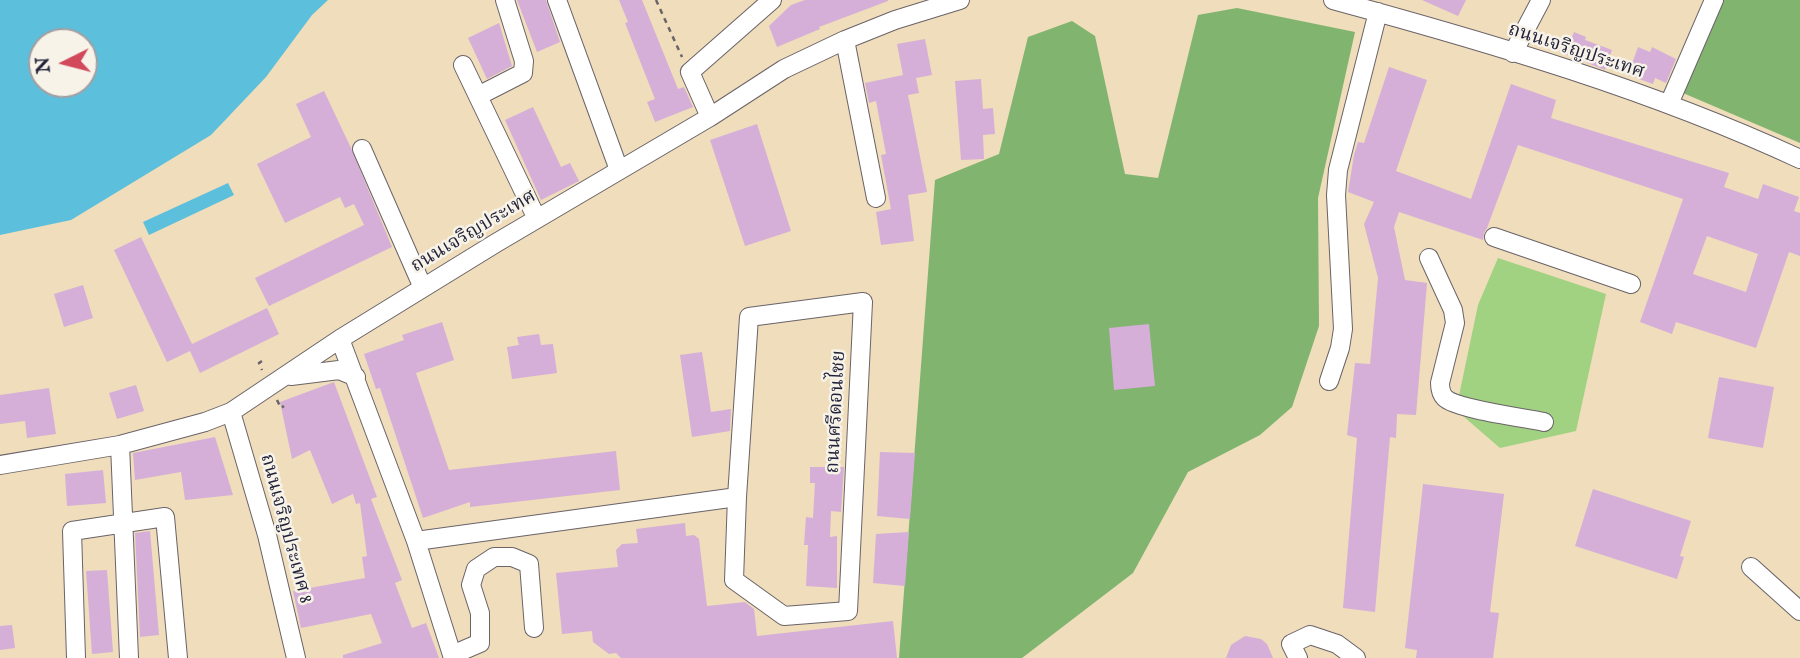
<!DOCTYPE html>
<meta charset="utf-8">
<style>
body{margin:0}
#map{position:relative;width:1800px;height:658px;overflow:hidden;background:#efddbb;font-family:"IM FELL English",serif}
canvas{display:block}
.north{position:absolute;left:28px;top:28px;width:70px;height:70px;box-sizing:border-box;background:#f7f3e8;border:2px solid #a29fa3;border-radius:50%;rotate:264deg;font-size:19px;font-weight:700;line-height:28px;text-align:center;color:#22223b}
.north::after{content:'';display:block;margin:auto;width:24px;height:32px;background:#d1495b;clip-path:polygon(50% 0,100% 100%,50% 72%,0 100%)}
</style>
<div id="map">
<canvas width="1800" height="658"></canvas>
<div class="north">N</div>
</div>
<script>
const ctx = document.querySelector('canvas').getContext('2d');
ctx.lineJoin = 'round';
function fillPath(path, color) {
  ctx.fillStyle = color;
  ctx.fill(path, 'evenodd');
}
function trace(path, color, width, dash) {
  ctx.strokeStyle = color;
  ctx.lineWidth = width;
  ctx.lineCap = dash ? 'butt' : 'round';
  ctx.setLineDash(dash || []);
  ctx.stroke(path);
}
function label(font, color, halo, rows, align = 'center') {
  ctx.font = font + ' "IM FELL English","Noto Serif Thai",serif';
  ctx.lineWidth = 5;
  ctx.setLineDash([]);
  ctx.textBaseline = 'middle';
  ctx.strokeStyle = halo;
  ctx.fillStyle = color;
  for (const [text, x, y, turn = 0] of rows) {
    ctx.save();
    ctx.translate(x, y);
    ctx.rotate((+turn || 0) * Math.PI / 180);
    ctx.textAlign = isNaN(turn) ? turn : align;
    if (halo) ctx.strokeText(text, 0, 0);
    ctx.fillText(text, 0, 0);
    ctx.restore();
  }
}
const green = new Path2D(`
 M 1498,258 L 1606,294 L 1576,431 L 1500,448 L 1456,410 L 1478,305 Z`);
const forest = new Path2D(`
 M 1724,0 L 1800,0 L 1800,143 L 1683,93 Z
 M 1237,8 L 1355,32 L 1318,198 L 1319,326 L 1292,407 L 1260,435 L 1188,472 L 1133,573 L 1022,658 L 899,658 L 935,180 L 999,154 L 1028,37 L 1072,21 L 1095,36 L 1125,174 L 1158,178 L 1198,15 Z`);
const water = new Path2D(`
 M 0,0 L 328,0 L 312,15 L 266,77 L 211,135 L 71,220 L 0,235 ZM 84,42 L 84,84 L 42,84 L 42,42 Z
 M 228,183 L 234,195 L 149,235 L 143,222 Z`);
const building = new Path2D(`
 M 517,0 L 546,0 L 560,42 L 537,52 Z
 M 619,0 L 642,0 L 678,89 L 684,87 L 693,107 L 655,122 L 647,102 L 655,99 L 625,23 L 628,22 Z
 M 805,0 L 888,0 L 888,1 L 819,27 L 820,29 L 777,47 L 769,26 L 791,5 Z
 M 1422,0 L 1466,0 L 1458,16 Z
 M 499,23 L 512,66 L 487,79 L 468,38 Z
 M 1574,32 L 1586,37 L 1585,40 L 1612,50 L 1605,70 L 1565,54 Z
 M 925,39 L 932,75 L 916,78 L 919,93 L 908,95 L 927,192 L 908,195 L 914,241 L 881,245 L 876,212 L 891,209 L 881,155 L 886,154 L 876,101 L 869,103 L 865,83 L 903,75 L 897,44 Z
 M 1638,47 L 1650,52 L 1652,47 L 1676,59 L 1666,83 L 1655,78 L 1653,84 L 1628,75 Z
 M 1389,67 L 1427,80 L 1396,171 L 1471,199 L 1511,84 L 1556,100 L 1551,118 L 1729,173 L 1724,187 L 1758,199 L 1763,184 L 1799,197 L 1794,211 L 1800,213 L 1800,256 L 1789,252 L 1756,348 L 1676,322 L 1672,334 L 1640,322 L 1683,199 L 1518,145 L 1487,228 L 1484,233 L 1483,240 L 1399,212 L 1394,227 L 1405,280 L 1427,283 L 1416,415 L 1397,414 L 1396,438 L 1390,437 L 1375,612 L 1343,608 L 1357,438 L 1347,435 L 1355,363 L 1370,364 L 1378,278 L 1364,224 L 1374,202 L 1348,192 L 1354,155 L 1358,142 L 1364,143 ZM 1707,236 L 1758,254 L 1746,292 L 1693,274 Z
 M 981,79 L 983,109 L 993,108 L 995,134 L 983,135 L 984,159 L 961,160 L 955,81 Z
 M 324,91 L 351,148 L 392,247 L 269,306 L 255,278 L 364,225 L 354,204 L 345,208 L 340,197 L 285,223 L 257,164 L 311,137 L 296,104 Z
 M 533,107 L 561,167 L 570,163 L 579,181 L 541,200 L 505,120 Z
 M 757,124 L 791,231 L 745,246 L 710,140 Z
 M 141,237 L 192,344 L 267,308 L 279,334 L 200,373 L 190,351 L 167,362 L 114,250 Z
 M 83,285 L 93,318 L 64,327 L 54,294 Z
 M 442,322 L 454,360 L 416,373 L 449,470 L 616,451 L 620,490 L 470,507 L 470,502 L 423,518 L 380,388 L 376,389 L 364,354 L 404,340 L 402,335 Z
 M 1149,324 L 1155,386 L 1114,390 L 1109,328 Z
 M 539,334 L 541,345 L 553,344 L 557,373 L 512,379 L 507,347 L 519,345 L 517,337 Z
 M 702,352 L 711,412 L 731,409 L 730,431 L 692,437 L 680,355 Z
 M 1719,377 L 1774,387 L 1763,448 L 1708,438 Z
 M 334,382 L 377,497 L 371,499 L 402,580 L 395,583 L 412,628 L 426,623 L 439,658 L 343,658 L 343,655 L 382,643 L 371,614 L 301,628 L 293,591 L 365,578 L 362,557 L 367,556 L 360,503 L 356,504 L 353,494 L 332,504 L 310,450 L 292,459 L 280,402 Z
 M 136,385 L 144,411 L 117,419 L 109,393 Z
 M 49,388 L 56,434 L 27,438 L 25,421 L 0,424 L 0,395 Z
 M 215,437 L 233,495 L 185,500 L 181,472 L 135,480 L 133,453 Z
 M 880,452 L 915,453 L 910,519 L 877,516 Z
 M 810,467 L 844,467 L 841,512 L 831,511 L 830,537 L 837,536 L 837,588 L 806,586 L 808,545 L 804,545 L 806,517 L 813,518 L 815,483 L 810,483 Z
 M 103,470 L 106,503 L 67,506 L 65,474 Z
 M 1423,484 L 1504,494 L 1490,612 L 1499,613 L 1493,658 L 1416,658 L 1417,650 L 1405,648 Z
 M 1593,489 L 1691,521 L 1680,556 L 1684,557 L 1677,579 L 1575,546 Z
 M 685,523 L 686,536 L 694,535 L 699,539 L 707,606 L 745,602 L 754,609 L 757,636 L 893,621 L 897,658 L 621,658 L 616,653 L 609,654 L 593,642 L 592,631 L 562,634 L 556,573 L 618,567 L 616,550 L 622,544 L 638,543 L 636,529 Z
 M 150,531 L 159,635 L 140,637 L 135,533 Z
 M 909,532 L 905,586 L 873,583 L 876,534 Z
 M 107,570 L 113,652 L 92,654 L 86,571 Z
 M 12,625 L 15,648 L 0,650 L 0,626 Z
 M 1245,636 L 1261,639 L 1267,644 L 1273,658 L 1226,658 L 1231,645 Z`);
const path = new Path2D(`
 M 656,0 L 682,57
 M 262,361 L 259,363 L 262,370
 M 277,400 L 281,408 L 284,406`);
const minor = new Path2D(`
 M 557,0 L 619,170
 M 1333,0 C 1491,43 1651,90 1800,159
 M 845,40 L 876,198
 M 1513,53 L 1541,0
 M 463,65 L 537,219
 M 478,96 L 523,73 L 524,61 L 505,0
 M 1669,104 L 1714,0
 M 710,117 L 690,72 L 772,0
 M 362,149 L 423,288
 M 1494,237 L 1631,284
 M 1429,258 L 1453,310 L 1455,323 L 1440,383 C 1440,389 1441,394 1445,398 C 1456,409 1526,418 1544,422
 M 863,302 L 848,611 L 784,616 L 734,580 L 737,497 L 749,317 Z
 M 340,339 L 416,541 L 453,658
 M 291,376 L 339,370 L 356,377
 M 1329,381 L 1340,348 L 1343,329 L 1336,195 L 1338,170 L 1378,12
 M 231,412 L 267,535 L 296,658
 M 120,445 L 129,658
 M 0,465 L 120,445 L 205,422 L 231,412 L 340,339 L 496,243 L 710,117 L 784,69 L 845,40 L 895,20 L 960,0
 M 416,541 L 737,497
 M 1751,567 L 1800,611
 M 452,655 L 480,643 L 480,613 L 471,585 L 476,569 L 494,557 L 512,557 L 529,564 L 534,628
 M 76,658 L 72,531 L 165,517 L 178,658
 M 1298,658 L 1291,644 L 1310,635 L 1337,644 L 1356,658`);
const streetNames = [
 ["ถนนเจริญประเทศ",1576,52,18],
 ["ถนนเจริญประเทศ",474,232,-31],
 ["ถนนศรีดอนไชย",837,412,-87],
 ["ถนนเจริญประเทศ 8",285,529,75]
];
fillPath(green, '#a1d281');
fillPath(forest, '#80b46f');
fillPath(water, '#5cbfdb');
fillPath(building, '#d5afd8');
trace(minor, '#6a6368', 20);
trace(path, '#6a6368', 2.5, [5, 5]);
trace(minor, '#fff', 18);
label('19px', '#22223b', '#f7f3e8', streetNames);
</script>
